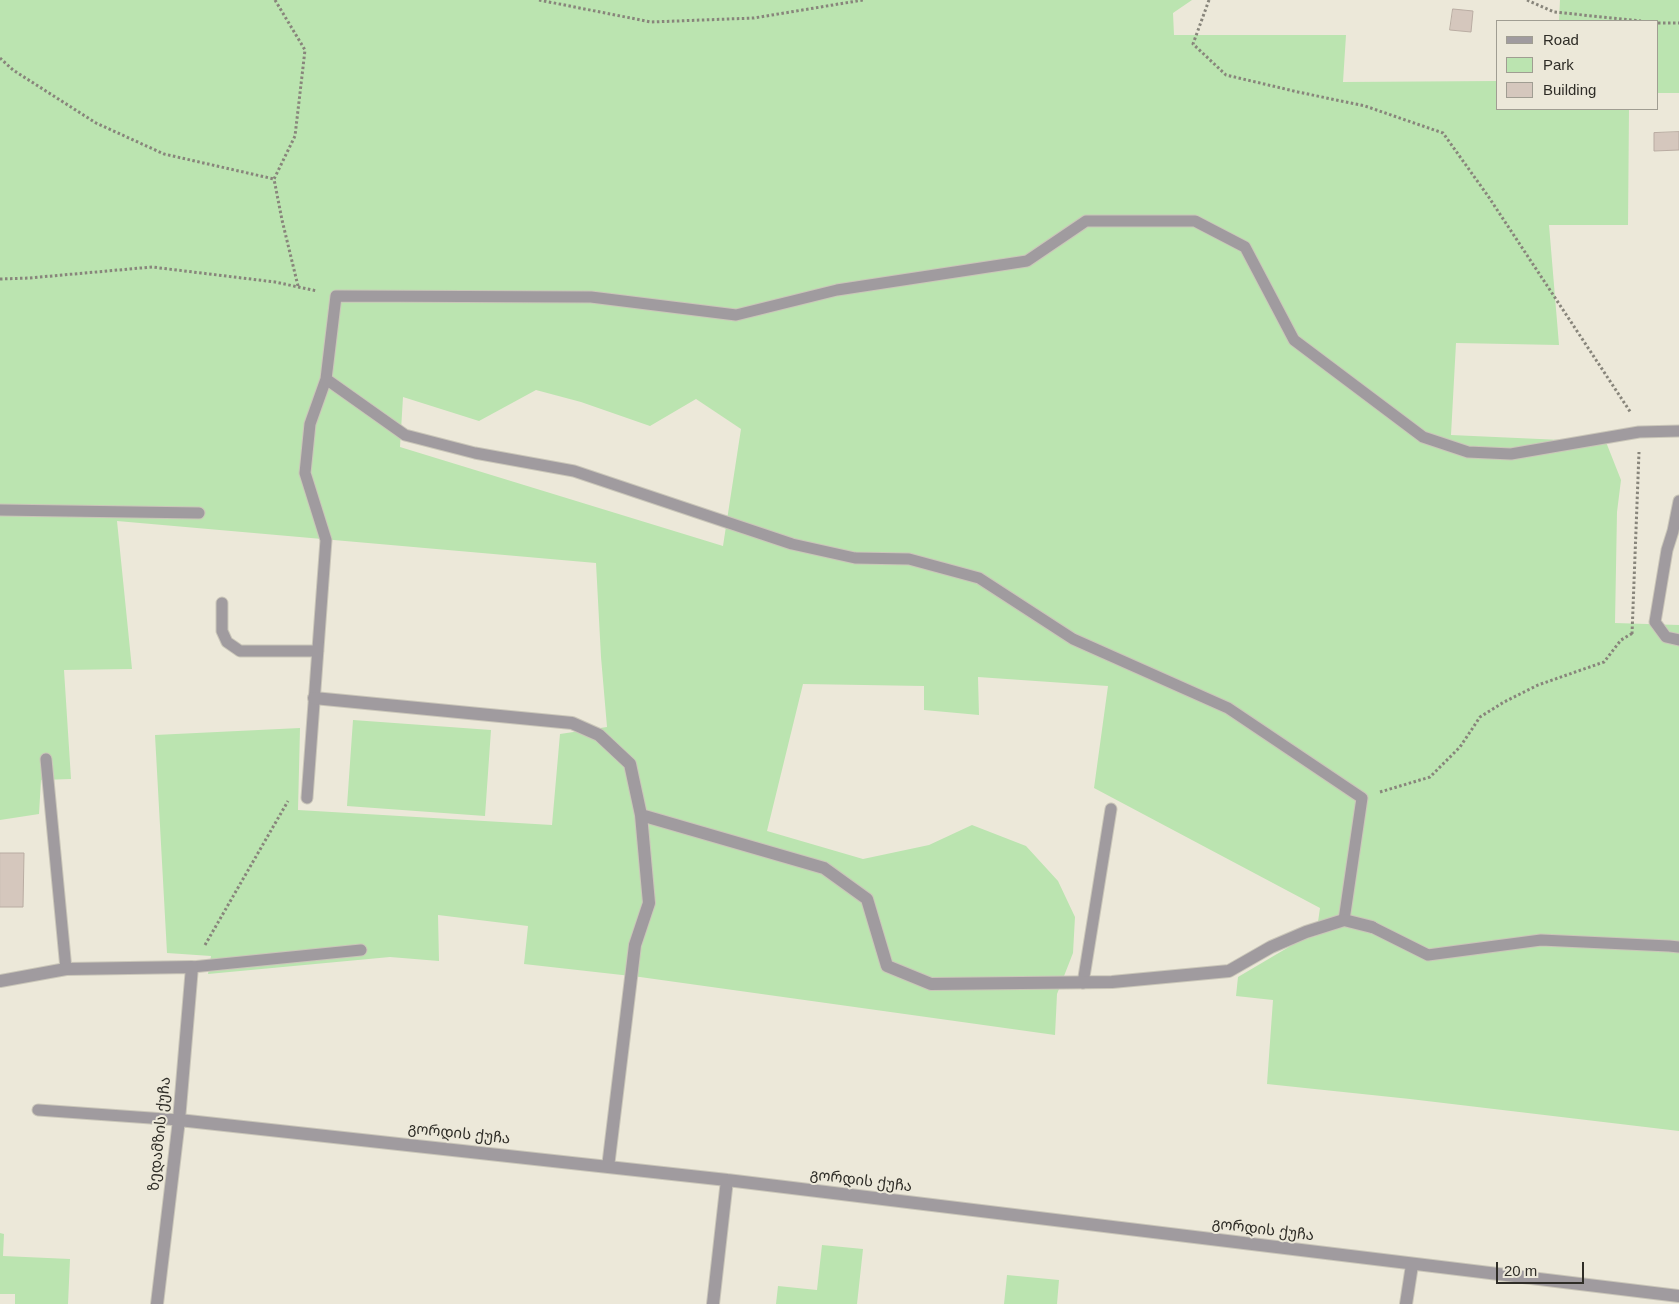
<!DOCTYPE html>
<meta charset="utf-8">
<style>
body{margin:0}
#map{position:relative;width:1679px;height:1304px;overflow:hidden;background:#ece8d9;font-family:Arial,sans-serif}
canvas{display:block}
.legend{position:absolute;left:1496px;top:20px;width:162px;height:90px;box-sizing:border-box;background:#ece8d9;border:1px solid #a09d92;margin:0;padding:6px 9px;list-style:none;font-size:15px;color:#2f2d27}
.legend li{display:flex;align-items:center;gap:10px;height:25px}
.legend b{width:25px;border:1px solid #a09d92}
.scale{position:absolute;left:1496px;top:1262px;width:88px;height:22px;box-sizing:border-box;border:2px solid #2f2d27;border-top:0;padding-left:6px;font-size:15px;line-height:18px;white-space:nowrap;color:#2f2d27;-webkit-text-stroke:4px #ece8d9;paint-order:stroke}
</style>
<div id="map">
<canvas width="1679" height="1304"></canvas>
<ul class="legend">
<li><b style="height:6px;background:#a09b9f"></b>Road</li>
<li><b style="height:14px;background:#bbe4b0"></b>Park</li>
<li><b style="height:14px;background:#d5c7bd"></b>Building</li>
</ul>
<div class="scale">20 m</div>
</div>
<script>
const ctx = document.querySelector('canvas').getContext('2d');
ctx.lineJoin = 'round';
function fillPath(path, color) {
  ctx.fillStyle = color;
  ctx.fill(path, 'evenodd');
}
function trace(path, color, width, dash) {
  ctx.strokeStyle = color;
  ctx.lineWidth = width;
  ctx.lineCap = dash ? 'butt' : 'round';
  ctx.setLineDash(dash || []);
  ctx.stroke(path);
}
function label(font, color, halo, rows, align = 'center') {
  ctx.font = font + ' Arial,"Noto Sans Georgian",sans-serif';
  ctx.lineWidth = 4;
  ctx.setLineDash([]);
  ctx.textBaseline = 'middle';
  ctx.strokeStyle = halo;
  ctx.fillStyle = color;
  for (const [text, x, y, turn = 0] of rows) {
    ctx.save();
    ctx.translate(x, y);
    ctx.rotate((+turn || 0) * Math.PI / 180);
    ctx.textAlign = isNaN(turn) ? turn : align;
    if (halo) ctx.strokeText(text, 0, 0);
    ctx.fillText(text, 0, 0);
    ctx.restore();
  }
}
const green = new Path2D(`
 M 0,0 L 1192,0 L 1173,13 L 1174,35 L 1346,35 L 1343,82 L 1498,81 L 1498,109 L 1629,109 L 1628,225 L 1549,225 L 1559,345 L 1456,343 L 1451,435 L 1606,442 L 1621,480 L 1617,512 L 1615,623 L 1679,625 L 1679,1131 L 1410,1099 L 1267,1084 L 1273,1000 L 1236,996 L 1238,977 L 1299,941 L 1316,936 L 1320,908 L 1094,788 L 1108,686 L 978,677 L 979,715 L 924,710 L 924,686 L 803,684 L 767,831 L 863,859 L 929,845 L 972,825 L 1026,846 L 1058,881 L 1075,917 L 1073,953 L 1057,994 L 1055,1035 L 640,977 L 524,964 L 528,926 L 438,915 L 439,961 L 390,957 L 208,974 L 211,956 L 167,953 L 155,735 L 300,728 L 298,810 L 552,825 L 560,734 L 607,727 L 601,657 L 596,563 L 117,521 L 132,669 L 64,670 L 71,779 L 41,780 L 39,814 L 0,820 ZM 536,390 L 581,402 L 650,426 L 696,399 L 741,429 L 723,546 L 400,447 L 403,397 L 479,421 Z
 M 1560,0 L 1679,0 L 1679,93 L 1658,93 L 1658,21 L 1559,21 Z
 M 353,720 L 491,730 L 485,816 L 347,806 Z
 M 0,1233 L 4,1234 L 3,1256 L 70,1259 L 68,1304 L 15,1304 L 15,1294 L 0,1294 Z
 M 822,1245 L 863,1249 L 857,1304 L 776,1304 L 778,1286 L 817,1290 Z
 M 1007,1275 L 1059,1280 L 1057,1304 L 1004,1304 Z`);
const building = new Path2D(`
 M 1453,9 L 1473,11 L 1471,32 L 1450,30 Z
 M 1679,132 L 1679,150 L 1654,151 L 1654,133 Z
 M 0,853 L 24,853 L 23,907 L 0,907 Z`);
const path = new Path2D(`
 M 275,0 L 305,50 L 295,136 L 274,179 L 282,220 L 298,286
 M 539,0 L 651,22 L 754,18 L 863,0
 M 1209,0 L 1193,44 L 1226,75 L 1298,92 L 1365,106 L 1443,133 L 1488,196 L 1631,413
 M 1527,0 L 1554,12 L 1641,21
 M 1658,23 L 1679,23
 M 0,58 L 13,70 L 96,123 L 164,154 L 274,179
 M 0,279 L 29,278 L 152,267 L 275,282 L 317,291
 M 1632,634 L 1639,452
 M 1380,792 L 1430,777 L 1460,747 L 1480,717 L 1504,702 L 1538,685 L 1604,662 L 1621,640 L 1633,633
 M 205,945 L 288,801`);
const lane = new Path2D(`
 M 326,379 L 405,435 L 475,453 L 574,471 L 792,544 L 855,558 L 909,559 L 979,578 L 1073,639 L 1228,708 L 1362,798 L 1344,920
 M 1679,501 L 1673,531 L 1667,550 L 1655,622 L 1666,637 L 1679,640
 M 0,510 L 199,513
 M 222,603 L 222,631 L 227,642 L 240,651 L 318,651
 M 46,759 L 66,969
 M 307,798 L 326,540 L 305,473 L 310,424 L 326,379 L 336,296 L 591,297 L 736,315 L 837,290 L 1027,261 L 1086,221 L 1195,221 L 1245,247 L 1294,340 L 1423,437 L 1468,452 L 1511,454 L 1639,432 L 1679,431
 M 1372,927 L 1428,955 L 1541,940 L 1669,946 L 1679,947
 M 192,967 L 361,950
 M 1083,983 L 1111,809
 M 38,1110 L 179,1120`);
const street = new Path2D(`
 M 314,698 L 572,723 L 599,735 L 630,764 L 641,815 L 649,903 L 635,945 L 608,1167
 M 641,815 L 824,868 L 867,899 L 887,966 L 931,984 L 1112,982 L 1229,971 L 1271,947 L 1306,932 L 1344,920 L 1372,927
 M 0,981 L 66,969 L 192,967 L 179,1120 L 157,1304
 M 179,1120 L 727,1180 L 1679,1296
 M 713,1304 L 727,1180
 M 1406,1304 L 1412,1265`);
const streetNames = [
 ["ზედამზის ქუჩა",160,1134,-84],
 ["გორდის ქუჩა",459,1134,6],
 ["გორდის ქუჩა",861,1181,7],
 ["გორდის ქუჩა",1263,1230,7]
];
fillPath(green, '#bbe4b0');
fillPath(building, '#d5c7bd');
trace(building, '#b9aca2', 1);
trace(lane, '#cac6b9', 13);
trace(street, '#cac6b9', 14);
trace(path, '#88857b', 3, [2.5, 2.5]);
trace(lane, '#a09b9f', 11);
trace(street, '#a09b9f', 12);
label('15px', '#2f2d27', '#ece8d9', streetNames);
</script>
